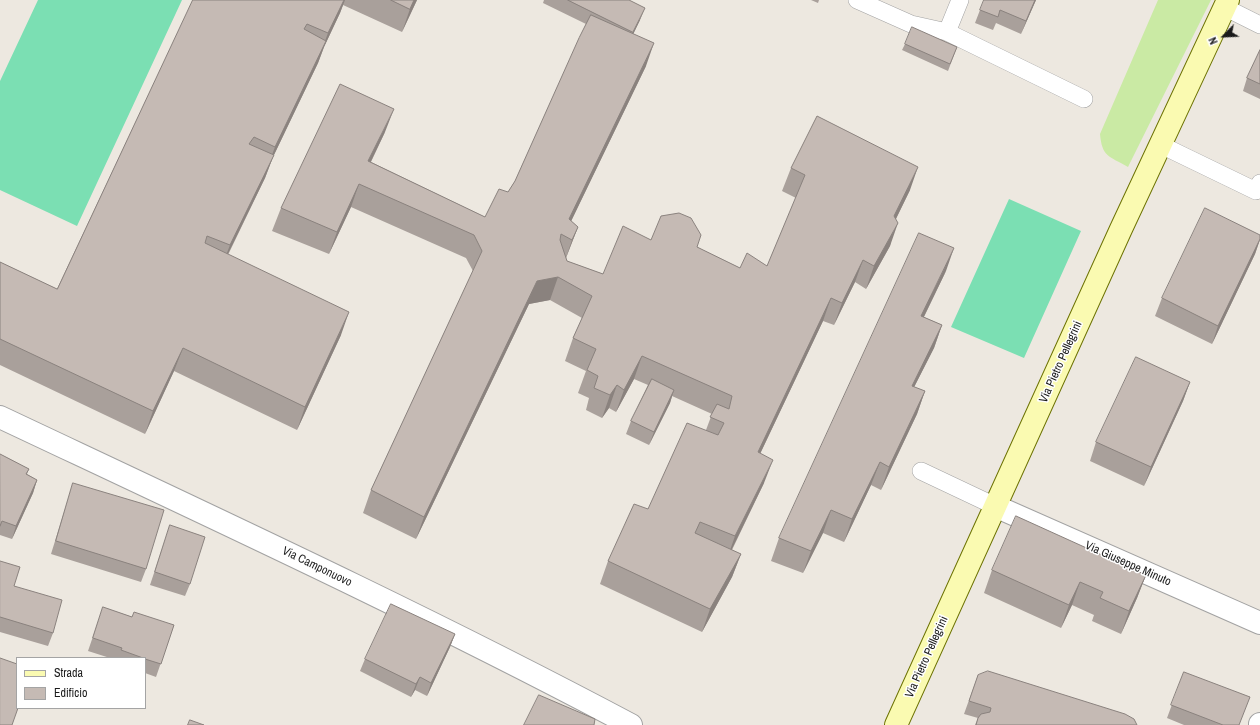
<!DOCTYPE html>
<style>
body{margin:0}
#map{position:relative;width:1260px;height:725px;overflow:hidden;background:#ede8e0;font-family:"Archivo Narrow",sans-serif}
canvas{display:block}
.legend{position:absolute;left:16px;top:657px;width:130px;height:52px;box-sizing:border-box;background:#fff;border:1px solid #a4a4a4;margin:0;padding:5px 7px;list-style:none;font-size:12px;color:#1b1b1b}
.legend li{display:flex;align-items:center;gap:8px;height:20px}
.legend b{width:20px;border:1px solid #a4a4a4}
.north{position:absolute;left:1204px;top:16px;width:40px;height:40px;-webkit-text-stroke:3px #fff;paint-order:stroke;rotate:246deg;font-size:11px;font-weight:700;line-height:16px;text-align:center;color:#1b1b1b}
.north::after{content:'';display:block;margin:auto;width:14px;height:18px;background:#1b1b1b;clip-path:polygon(50% 0,100% 100%,50% 72%,0 100%)}
</style>
<div id="map">
<canvas width="1260" height="725"></canvas>
<ul class="legend">
<li><b style="height:5px;background:#fafab1"></b>Strada</li>
<li><b style="height:11px;background:#c5bab4"></b>Edificio</li>
</ul>
<div class="north">N</div>
</div>
<script>
const ctx = document.querySelector('canvas').getContext('2d');
ctx.lineJoin = 'round';
function fillPath(path, color) {
  ctx.fillStyle = color;
  ctx.fill(path, 'evenodd');
}
function trace(path, color, width, dash) {
  ctx.strokeStyle = color;
  ctx.lineWidth = width;
  ctx.lineCap = dash ? 'butt' : 'round';
  ctx.setLineDash(dash || []);
  ctx.stroke(path);
}
function label(font, color, halo, rows, align = 'center') {
  ctx.font = font + ' "Archivo Narrow",sans-serif';
  ctx.lineWidth = 3;
  ctx.setLineDash([]);
  ctx.textBaseline = 'middle';
  ctx.strokeStyle = halo;
  ctx.fillStyle = color;
  for (const [text, x, y, turn = 0] of rows) {
    ctx.save();
    ctx.translate(x, y);
    ctx.rotate((+turn || 0) * Math.PI / 180);
    ctx.textAlign = isNaN(turn) ? turn : align;
    if (halo) ctx.strokeText(text, 0, 0);
    ctx.fillText(text, 0, 0);
    ctx.restore();
  }
}
const grass = new Path2D(`
 M 1158,0 L 1211,0 L 1128,167 C 1109,156 1102,157 1100,134 Z`);
const pitch = new Path2D(`
 M 38,0 L 182,0 L 77,226 L 0,190 L 0,81 Z
 M 1009,199 L 1081,231 L 1024,358 L 951,327 Z`);
const lane = new Path2D(`
 M 857,0 L 911,24 L 947,32 L 1084,99
 M 1224,7 L 1260,25
 M 947,32 L 960,0
 M 1161,145 L 1256,191 L 1260,183
 M 921,471 L 995,506`);
const street = new Path2D(`
 M 0,417 C 212,517 424,615 631,725
 M 995,506 L 1260,623
 M 1260,725 L 1260,724`);
const secondary = new Path2D(`
 M 896,725 L 1121,229 L 1228,0`);
const wall = new Path2D(`
 M 193,0 L 417,0 L 402,32 L 343,5 L 340,13 L 324,47 L 318,63 L 273,157 L 265,178 L 228,255 L 341,335 L 297,430 L 174,371 L 145,434 L 0,365 L 0,262 L 57,289 Z
 M 544,0 L 629,0 L 640,20 L 633,34 L 646,66 L 571,221 L 578,227 L 566,258 L 567,261 L 603,274 L 651,240 L 697,247 L 740,268 L 767,266 L 796,198 L 782,191 L 791,168 L 910,190 L 896,219 L 890,246 L 866,289 L 855,282 L 834,325 L 823,321 L 760,454 L 764,483 L 732,550 L 741,554 L 732,577 L 702,632 L 600,584 L 608,561 L 648,509 L 706,430 L 712,414 L 672,396 L 670,403 L 649,445 L 626,434 L 631,421 L 648,385 L 634,379 L 616,412 L 609,408 L 602,418 L 586,410 L 589,398 L 578,393 L 586,371 L 565,361 L 573,338 L 582,318 L 550,300 L 529,304 L 416,539 L 363,513 L 371,490 L 473,271 L 466,258 L 351,207 L 329,254 L 272,231 L 281,208 L 385,132 L 371,162 L 485,217 L 508,192 L 515,181 L 586,24 L 543,3 Z
 M 811,0 L 819,0 L 818,3 Z
 M 1036,0 L 1021,34 L 996,23 L 993,30 L 975,23 L 980,10 Z
 M 905,44 L 957,47 L 948,71 L 902,50 Z
 M 1260,50 L 1260,99 L 1243,91 L 1247,78 Z
 M 1260,235 L 1260,240 L 1255,254 L 1212,344 L 1155,316 L 1162,298 Z
 M 946,271 L 924,317 L 942,325 L 934,348 L 914,387 L 925,391 L 917,414 L 881,490 L 871,485 L 844,542 L 823,533 L 803,573 L 771,561 L 779,538 Z
 M 1190,382 L 1183,401 L 1144,486 L 1090,461 L 1096,442 Z
 M 0,454 L 29,469 L 27,474 L 37,480 L 33,493 L 12,539 L 0,535 Z
 M 73,483 L 146,569 L 141,582 L 51,554 L 69,496 Z
 M 170,525 L 190,584 L 185,596 L 150,585 Z
 M 0,561 L 14,586 L 53,633 L 48,646 L 0,632 Z
 M 992,570 L 1146,575 L 1137,598 L 1121,634 L 1092,621 L 1094,615 L 1072,605 L 1061,628 L 984,593 Z
 M 103,607 L 132,617 L 174,625 L 156,677 L 145,673 L 145,658 L 110,658 L 88,651 Z
 M 455,634 L 450,647 L 427,696 L 415,690 L 411,697 L 360,671 L 365,659 Z
 M 1184,672 L 1239,725 L 1184,725 L 1167,718 Z
 M 978,675 L 1137,725 L 975,725 L 978,718 L 964,714 Z`);
const shadedWall = new Path2D(`
 M 344,0 L 345,0 L 340,13 L 324,47 L 318,63 L 273,157 L 265,178 L 221,268 L 230,245 L 267,168 L 275,147 L 322,49 L 328,33 Z
 M 414,0 L 417,0 L 402,32 L 410,9 Z
 M 1035,0 L 1036,0 L 1021,34 L 1026,21 Z
 M 645,8 L 640,20 L 628,45 L 633,32 Z
 M 654,43 L 646,66 L 564,236 L 569,219 Z
 M 394,109 L 385,132 L 360,184 L 368,161 Z
 M 918,167 L 910,190 L 886,239 L 894,216 Z
 M 359,184 L 351,207 L 329,254 L 337,232 Z
 M 898,223 L 890,246 L 866,289 L 874,266 Z
 M 578,227 L 569,250 L 564,263 L 572,240 Z
 M 1260,239 L 1255,254 L 1212,344 L 1218,326 Z
 M 954,248 L 946,271 L 913,339 L 921,316 Z
 M 863,260 L 855,282 L 834,325 L 842,303 Z
 M 558,277 L 550,300 L 529,304 L 416,539 L 424,517 L 537,281 Z
 M 831,298 L 823,321 L 750,475 L 758,452 Z
 M 349,312 L 341,335 L 297,430 L 305,407 Z
 M 942,325 L 934,348 L 903,409 L 912,386 Z
 M 183,348 L 174,371 L 145,434 L 153,411 Z
 M 642,356 L 634,379 L 616,412 L 624,390 Z
 M 1190,382 L 1183,401 L 1144,486 L 1151,467 Z
 M 617,385 L 609,408 L 602,418 L 610,395 Z
 M 674,390 L 670,403 L 649,445 L 654,432 Z
 M 925,391 L 917,414 L 881,490 L 889,467 Z
 M 773,460 L 764,483 L 727,559 L 735,536 Z
 M 880,462 L 871,485 L 844,542 L 852,519 Z
 M 37,480 L 33,493 L 12,539 L 16,526 Z
 M 831,510 L 823,533 L 803,573 L 811,551 Z
 M 741,554 L 732,577 L 702,632 L 710,609 Z
 M 1146,575 L 1137,598 L 1121,634 L 1129,611 Z
 M 1080,582 L 1072,605 L 1061,628 L 1069,605 Z
 M 455,634 L 450,647 L 427,696 L 431,683 Z
 M 420,677 L 415,690 L 411,697 L 416,684 Z`);
const building = new Path2D(`
 M 193,0 L 344,0 L 328,33 L 307,24 L 304,29 L 326,41 L 275,147 L 254,137 L 249,144 L 274,155 L 230,245 L 207,236 L 205,243 L 349,312 L 305,407 L 183,348 L 153,411 L 0,339 L 0,262 L 57,289 Z
 M 391,0 L 414,0 L 410,9 Z
 M 568,0 L 629,0 L 645,8 L 633,32 Z
 M 984,0 L 1035,0 L 1026,21 L 1000,10 L 998,17 L 980,10 Z
 M 591,15 L 654,43 L 569,219 L 578,227 L 572,240 L 561,234 L 560,240 L 567,261 L 603,274 L 623,226 L 651,240 L 661,216 L 679,213 L 691,218 L 701,235 L 697,247 L 740,268 L 747,253 L 767,266 L 805,175 L 791,168 L 817,116 L 918,167 L 894,216 L 898,223 L 874,266 L 863,260 L 842,303 L 831,298 L 758,452 L 773,460 L 735,536 L 700,522 L 695,533 L 741,554 L 710,609 L 608,561 L 634,504 L 648,509 L 687,423 L 718,435 L 724,423 L 710,417 L 717,404 L 729,409 L 732,396 L 642,356 L 624,390 L 617,385 L 610,395 L 594,388 L 598,376 L 587,370 L 596,349 L 573,338 L 592,296 L 558,277 L 537,281 L 424,517 L 371,490 L 482,251 L 474,235 L 359,184 L 337,232 L 281,208 L 340,84 L 394,109 L 368,161 L 485,217 L 499,189 L 508,192 L 515,181 L 579,38 Z
 M 912,27 L 957,47 L 950,64 L 905,44 Z
 M 1260,50 L 1260,84 L 1247,78 Z
 M 1205,208 L 1260,235 L 1260,239 L 1218,326 L 1162,298 Z
 M 919,233 L 954,248 L 921,316 L 942,325 L 912,386 L 925,391 L 889,467 L 880,462 L 852,519 L 831,510 L 811,551 L 779,538 Z
 M 1136,357 L 1190,382 L 1151,467 L 1096,442 Z
 M 652,379 L 674,390 L 654,432 L 631,421 Z
 M 0,454 L 29,469 L 26,474 L 37,480 L 16,526 L 2,521 L 0,526 Z
 M 73,483 L 164,510 L 146,569 L 56,541 Z
 M 1016,516 L 1146,575 L 1129,611 L 1100,598 L 1103,592 L 1080,582 L 1069,605 L 992,570 Z
 M 170,525 L 205,537 L 190,584 L 155,572 Z
 M 0,561 L 20,567 L 14,586 L 62,600 L 53,633 L 0,617 Z
 M 391,604 L 455,634 L 431,683 L 420,677 L 416,684 L 365,659 Z
 M 103,607 L 132,617 L 134,612 L 174,625 L 161,664 L 145,659 L 145,658 L 143,658 L 121,650 L 122,648 L 93,638 Z
 M 0,658 L 17,664 L 17,708 L 18,708 L 12,725 L 0,725 Z
 M 988,671 L 1125,714 L 1134,719 L 1137,725 L 976,725 L 978,718 L 981,714 L 990,712 L 991,708 L 969,701 L 978,675 Z
 M 1184,672 L 1250,697 L 1239,725 L 1223,725 L 1171,705 Z
 M 539,695 L 595,719 L 594,725 L 524,725 Z
 M 190,720 L 204,725 L 188,725 Z`);
const streetNames = [
 ["Via Pietro Pellegrini",1061,362,-66],
 ["Via Giuseppe Minuto",1128,564,24],
 ["Via Camponuovo",317,567,26],
 ["Via Pietro Pellegrini",927,657,-66]
];
fillPath(grass, '#caeaa4');
fillPath(pitch, '#7bdfb3');
trace(lane, '#a2a2a2', 18);
trace(street, '#a2a2a2', 24);
trace(secondary, '#6c7202', 24);
trace(lane, '#fff', 17);
trace(street, '#fff', 22);
trace(secondary, '#fafab1', 22);
fillPath(wall, '#a9a09b');
fillPath(shadedWall, '#8a827e');
fillPath(building, '#c5bab4');
trace(building, '#8a827e', 1);
label('12px', '#1b1b1b', '#fff', streetNames);
</script>
